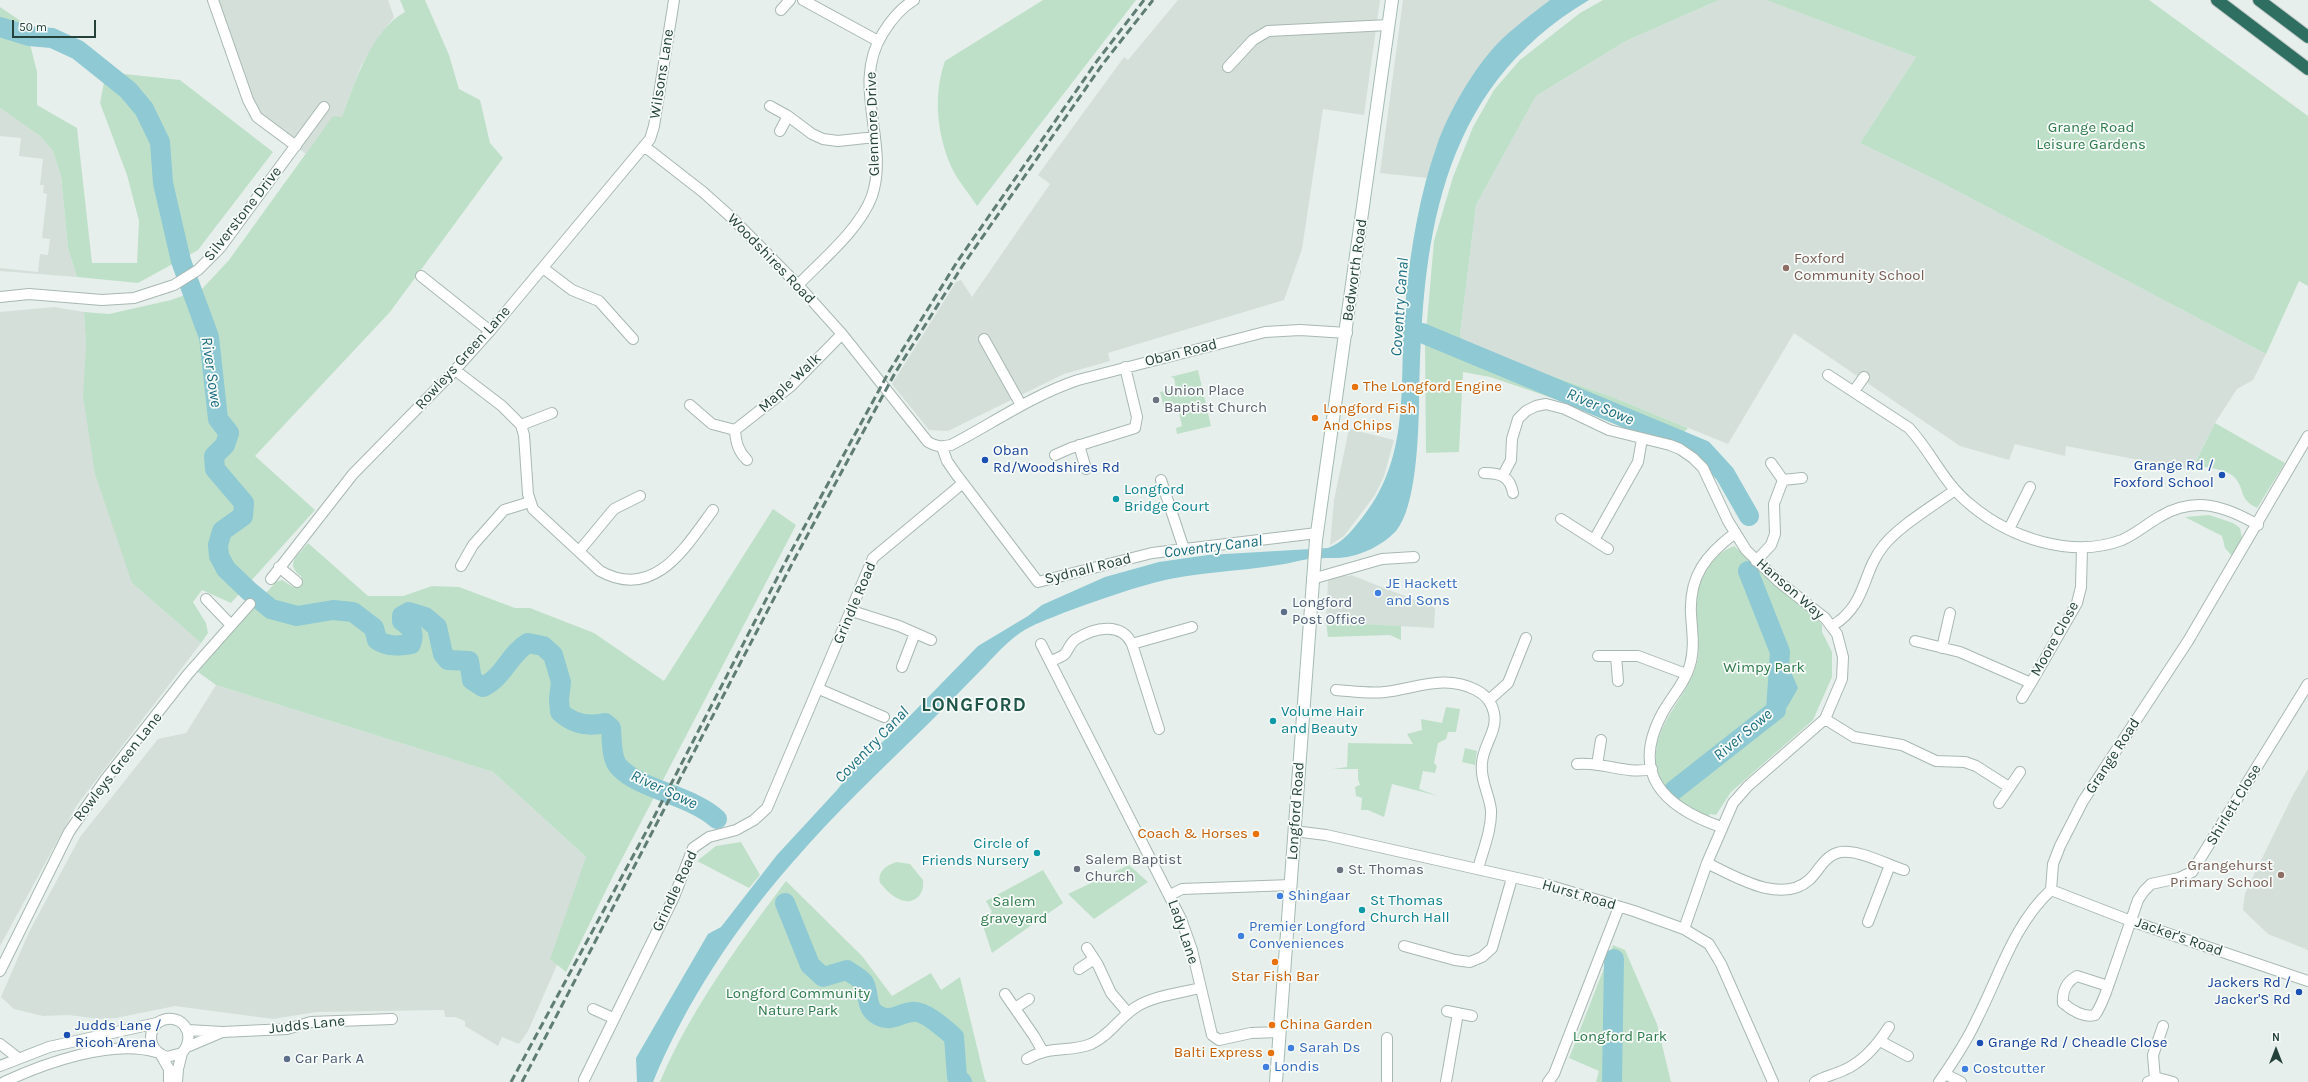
<!DOCTYPE html>
<style>
body{margin:0}
#map{position:relative;width:2308px;height:1082px;overflow:hidden;background:#e6efeb;font-family:Karla,sans-serif}
canvas{display:block}
.north{position:absolute;left:2256px;top:1030px;width:40px;height:40px;-webkit-text-stroke:3px #f7fbf9;paint-order:stroke;rotate:0deg;font-size:11px;font-weight:700;line-height:16px;text-align:center;color:#24423a}
.north::after{content:'';display:block;margin:auto;width:14px;height:18px;background:#24423a;clip-path:polygon(50% 0,100% 100%,50% 72%,0 100%)}
.scale{position:absolute;left:12px;top:20px;width:84px;height:18px;box-sizing:border-box;border:2px solid #24423a;border-top:0;padding-left:5px;font-size:12px;line-height:14px;white-space:nowrap;color:#24423a;-webkit-text-stroke:3px #f7fbf9;paint-order:stroke}
</style>
<div id="map">
<canvas width="2308" height="1082"></canvas>
<div class="north">N</div>
<div class="scale">50 m</div>
</div>
<script>
const ctx = document.querySelector('canvas').getContext('2d');
ctx.lineJoin = 'round';
function fillPath(path, color) {
  ctx.fillStyle = color;
  ctx.fill(path, 'evenodd');
}
function trace(path, color, width, dash) {
  ctx.strokeStyle = color;
  ctx.lineWidth = width;
  ctx.lineCap = dash ? 'butt' : 'round';
  ctx.setLineDash(dash || []);
  ctx.stroke(path);
}
function label(font, color, halo, rows, align = 'center') {
  ctx.font = font + ' Karla,sans-serif';
  ctx.lineWidth = 3.5;
  ctx.setLineDash([]);
  ctx.textBaseline = 'middle';
  ctx.strokeStyle = halo;
  ctx.fillStyle = color;
  for (const [text, x, y, turn = 0] of rows) {
    ctx.save();
    ctx.translate(x, y);
    ctx.rotate((+turn || 0) * Math.PI / 180);
    ctx.textAlign = isNaN(turn) ? turn : align;
    if (halo) ctx.strokeText(text, 0, 0);
    ctx.fillText(text, 0, 0);
    ctx.restore();
  }
}
const built = new Path2D(`
 M 213,0 L 388,0 L 394,17 L 380,35 L 361,66 L 342,117 L 333,117 L 306,154 L 257,117 Z
 M 1178,0 L 1380,0 L 1364,115 L 1323,109 L 1302,249 L 1284,300 L 1108,353 L 1110,361 L 1064,374 L 948,431 L 929,430 L 892,384 L 956,282 L 961,280 L 972,297 L 1050,184 L 1038,175 L 1124,57 L 1128,60 Z
 M 1403,0 L 1550,0 L 1497,44 L 1458,101 L 1437,145 L 1427,178 L 1380,173 Z
 M 1719,0 L 1766,0 L 1916,57 L 1860,143 L 1942,183 L 2266,354 L 2253,380 L 2237,389 L 2215,423 L 2191,470 L 2066,446 L 2065,456 L 2015,444 L 2009,460 L 1960,446 L 1794,333 L 1728,444 L 1615,398 L 1466,346 L 1460,335 L 1476,205 L 1536,96 L 1626,41 Z
 M 0,108 L 40,136 L 53,151 L 61,176 L 68,248 L 77,277 L 0,271 L 0,268 L 38,272 L 40,254 L 48,255 L 50,239 L 42,238 L 47,194 L 43,193 L 44,185 L 40,185 L 43,159 L 19,156 L 21,138 L 0,136 Z
 M 54,307 L 84,312 L 86,347 L 132,583 L 201,643 L 77,805 L 0,946 L 0,312 Z
 M 1349,429 L 1394,440 L 1384,476 L 1375,495 L 1344,536 L 1330,545 L 1334,500 Z
 M 1334,575 L 1349,576 L 1351,575 L 1435,608 L 1434,628 L 1326,622 L 1328,579 Z
 M 216,685 L 493,772 L 599,869 L 528,1031 L 519,1044 L 502,1037 L 498,1046 L 465,1026 L 465,1021 L 455,1017 L 445,1017 L 444,1010 L 316,1012 L 273,1019 L 175,1006 L 116,1018 L 100,1019 L 68,1015 L 43,1016 L 14,1009 L 1,997 L 29,932 L 80,837 L 158,739 L 186,733 Z
 M 2308,769 L 2308,950 L 2268,934 L 2243,910 L 2245,893 L 2293,795 Z`);
const green = new Path2D(`
 M 400,0 L 425,0 L 449,55 L 459,89 L 480,100 L 490,143 L 503,158 L 390,312 L 255,456 L 315,510 L 231,603 L 202,590 L 193,602 L 206,623 L 208,633 L 201,643 L 132,583 L 95,474 L 83,396 L 86,347 L 84,312 L 109,314 L 171,300 L 202,289 L 229,260 L 333,116 L 342,117 C 355,83 371,30 405,12 Z
 M 1043,0 L 1136,0 L 977,206 C 969,193 956,179 950,164 C 937,132 933,95 945,61 Z
 M 1603,0 L 1719,0 L 1626,41 L 1536,96 L 1476,205 L 1460,335 L 1466,346 L 1615,398 L 1688,428 L 1677,440 L 1490,377 L 1463,372 L 1459,452 L 1426,453 L 1425,344 L 1434,241 L 1453,177 L 1473,127 L 1494,90 L 1520,60 L 1580,13 Z
 M 1766,0 L 2149,0 L 2308,116 L 2308,286 L 2299,281 L 2266,354 L 1942,183 L 1860,143 L 1916,57 Z
 M 0,7 L 25,24 L 37,72 L 37,105 L 77,128 L 92,263 L 137,263 L 139,221 L 127,175 L 100,103 L 106,72 L 180,80 L 273,152 L 198,250 L 138,283 L 77,277 L 68,248 L 61,176 L 53,151 L 40,136 L 0,108 Z
 M 1198,370 L 1211,426 L 1177,434 L 1176,428 L 1182,426 L 1178,409 L 1165,412 L 1160,392 L 1176,388 L 1174,378 L 1170,377 Z
 M 2215,423 L 2285,463 L 2257,508 C 2239,499 2245,491 2236,479 C 2228,468 2205,468 2194,465 Z
 M 773,509 L 796,525 L 614,874 L 566,972 L 550,959 L 586,857 L 493,772 L 216,685 L 198,672 L 241,620 L 276,582 L 282,580 L 293,587 L 302,577 C 284,564 297,557 308,543 L 368,596 L 403,596 L 432,586 L 459,587 L 515,608 L 530,608 L 594,633 L 664,681 Z
 M 2209,515 L 2233,523 L 2240,528 L 2242,538 L 2233,557 L 2225,548 L 2222,536 L 2185,517 Z
 M 1734,546 L 1822,624 L 1822,632 L 1832,652 L 1832,677 L 1813,720 L 1731,792 L 1716,815 L 1710,814 L 1708,818 C 1689,808 1662,792 1657,769 C 1649,723 1690,699 1698,658 C 1699,652 1698,645 1698,640 C 1697,618 1694,591 1705,571 C 1711,559 1722,551 1734,546 Z
 M 1326,622 L 1401,626 L 1401,640 L 1390,635 L 1328,637 Z
 M 1446,707 L 1460,709 L 1456,732 L 1448,732 L 1446,739 L 1438,743 L 1434,763 L 1437,766 L 1435,773 L 1423,771 L 1419,789 L 1438,796 L 1392,784 L 1384,817 L 1368,810 L 1361,810 L 1362,798 L 1356,796 L 1355,787 L 1360,785 L 1358,779 L 1358,769 L 1333,769 L 1347,767 L 1348,743 L 1413,744 L 1407,734 L 1422,730 L 1421,719 L 1442,723 Z
 M 1465,748 L 1477,751 L 1475,765 L 1462,762 Z
 M 741,842 L 760,875 L 749,888 L 697,861 L 716,846 Z
 M 897,862 L 910,864 L 923,880 C 925,896 912,907 897,898 C 890,895 885,888 880,883 C 877,871 887,865 897,862 Z
 M 1129,865 L 1148,882 L 1094,919 L 1068,894 Z
 M 1043,870 L 1063,903 L 992,953 L 981,920 L 992,912 L 986,901 Z
 M 786,881 L 862,956 L 892,996 L 931,973 L 941,990 L 960,977 L 985,1080 L 987,1082 L 660,1082 C 689,1012 741,941 786,881 Z
 M 1613,945 L 1625,950 L 1657,1024 L 1671,1082 L 1596,1082 L 1599,1071 L 1569,1058 Z`);
const water = new Path2D(`
 M 1550,0 L 1589,0 C 1435,91 1421,246 1419,408 C 1418,439 1416,507 1396,531 C 1381,547 1355,559 1332,558 C 1324,558 1317,558 1309,559 C 1299,560 1289,564 1278,565 C 1236,572 1194,572 1153,583 C 1123,591 1093,602 1063,613 C 1049,619 1033,624 1020,633 C 1007,642 996,654 986,665 C 967,684 949,703 930,722 C 883,768 835,813 792,863 C 735,928 686,1002 653,1082 L 637,1082 L 636,1058 L 708,934 L 721,927 L 777,855 L 837,790 L 856,766 L 900,726 L 978,646 L 1028,616 L 1042,605 L 1105,577 L 1159,562 L 1208,555 L 1328,548 C 1344,542 1352,530 1362,518 C 1415,452 1397,374 1406,297 C 1411,246 1420,193 1437,145 C 1449,111 1473,70 1497,44 C 1513,28 1532,14 1550,0 Z
 M 1791,672 L 1798,688 C 1784,713 1783,718 1755,726 L 1772,697 Z`);
const river = new Path2D(`
 M 0,27 L 29,36 L 52,38 L 78,50 L 128,90 L 144,109 L 160,142 L 163,183 L 181,261 L 209,337 L 218,419 L 229,433 L 225,445 L 214,456 L 215,469 L 244,503 L 243,516 L 222,531 L 218,545 L 219,556 L 226,569 L 249,591 L 271,609 L 297,616 L 333,610 L 353,612 L 374,628 L 377,640 C 388,647 398,646 411,644 C 415,633 412,628 402,621 L 402,616 L 409,612 L 425,617 L 437,627 L 443,654 L 448,660 L 469,661 L 472,680 L 483,687 C 504,677 509,654 528,643 L 543,646 L 553,655 L 561,682 L 559,699 L 560,712 C 573,724 588,727 605,723 L 611,728 C 612,740 611,759 619,767 C 640,790 691,795 717,819
 M 1422,333 L 1703,450 L 1725,474 L 1749,516
 M 1673,791 L 1776,710 L 1780,652 L 1748,571
 M 785,903 L 810,965 L 823,977 L 847,970 C 852,974 861,978 864,983 C 870,994 865,1006 876,1014 C 891,1024 899,1013 912,1012 C 924,1010 945,1029 954,1037 L 957,1077 L 962,1082
 M 1612,1082 L 1614,959`);
const street = new Path2D(`
 M 213,0 L 248,100 L 257,117 L 296,146
 M 803,0 L 878,41
 M 781,10 L 790,0
 M 1228,67 L 1253,40 L 1268,31 L 1389,25
 M 770,106 L 788,116 L 812,134 L 823,139 L 838,141 L 875,137
 M 780,131 L 788,116
 M 644,146 L 703,192 L 732,218 L 798,285 L 842,334 L 928,442 C 937,447 942,447 951,445 C 993,423 1033,395 1078,380 L 1265,332 L 1300,330 L 1347,333
 M 543,268 L 572,290 L 599,301 L 633,339
 M 421,276 L 490,331
 M 798,285 C 822,260 860,229 872,196 C 890,142 850,85 883,33 C 891,20 901,8 914,0
 M 0,297 L 29,294 L 102,300 L 134,298 L 174,285 L 198,270 L 220,248 L 324,107
 M 984,339 L 1021,405
 M 455,370 L 502,406 L 521,425 L 524,435 L 528,494 L 533,509 L 600,571 C 654,601 685,548 713,510
 M 1828,375 L 1909,428 C 1933,454 1942,482 1972,506 C 2011,538 2072,559 2122,540 C 2136,534 2148,523 2161,516 C 2196,496 2225,506 2258,525
 M 1854,391 L 1864,377
 M 690,405 L 712,424 L 735,430 L 791,386 L 842,334
 M 521,425 L 552,413
 M 735,430 C 736,443 738,451 747,460
 M 1079,445 L 1086,469
 M 942,447 L 947,461 L 956,474 L 1038,582 L 1152,553 L 1317,533
 M 1055,455 L 1071,448 L 1135,428 L 1137,417 L 1125,367
 M 1771,463 L 1783,480 L 1802,478
 M 1484,473 C 1500,473 1510,476 1513,493
 M 1503,475 L 1511,460 L 1512,439 L 1518,419 L 1526,411 L 1536,406 L 1546,404 L 1565,409 L 1609,430 L 1670,445 L 1680,449 L 1693,458 L 1703,468 L 1728,521 L 1746,550 L 1778,581 L 1825,618 L 1837,634 L 1843,657 L 1842,679 L 1825,719 L 1748,786 L 1733,803 L 1707,863 L 1684,929
 M 1161,480 L 1184,549
 M 1561,519 L 1608,549
 M 2009,529 L 2030,487
 M 1594,540 L 1638,462 L 1642,439
 M 580,550 L 614,509 L 640,496
 M 1756,561 L 1771,545 L 1775,534 L 1774,504 L 1783,480
 M 461,566 L 473,545 L 504,510 L 530,502
 M 279,567 L 297,582
 M 271,579 L 353,474 L 455,370 L 490,331 L 650,139 L 654,126 L 674,0
 M 1312,579 L 1382,559 L 1414,557
 M 206,599 L 231,625
 M 852,611 L 899,626 L 931,640
 M 1832,626 C 1868,604 1861,573 1884,545 C 1902,524 1933,506 1955,490
 M 1915,641 L 1960,652 L 2031,683 L 2077,603 L 2081,587 L 2082,548
 M 1041,644 L 1181,919 L 1192,950 L 1212,1035 L 1219,1040 L 1251,1033 L 1279,1032
 M 1132,644 L 1192,627
 M 1942,648 L 1950,613
 M 1598,656 L 1638,656 L 1686,674
 M 1616,656 L 1618,681
 M 1052,661 C 1055,659 1062,657 1065,654 C 1069,649 1070,643 1076,639 C 1094,628 1121,621 1132,644 L 1159,729
 M 902,667 L 915,633
 M 819,689 L 884,717
 M 1336,690 C 1351,691 1369,694 1385,692 C 1417,688 1445,674 1476,690 C 1486,695 1492,703 1494,713 C 1498,731 1483,745 1482,763 C 1480,780 1489,793 1491,810 C 1492,829 1483,850 1478,869
 M 2022,698 L 2031,683
 M 1489,700 L 1508,683 L 1526,638
 M 1825,719 L 1854,737 L 1902,745 L 1936,761 L 1965,762 L 1976,766 L 2009,787
 M 1577,764 C 1602,761 1625,775 1652,769
 M 1597,765 L 1601,740
 M 1999,803 L 2020,772
 M 1721,827 C 1664,807 1629,774 1663,712 C 1672,696 1685,683 1690,665 C 1695,648 1692,631 1691,614 C 1689,576 1706,555 1735,533
 M 1294,831 L 1326,835 L 1548,885 L 1634,911 L 1684,929 L 1709,944 L 1721,964 L 1773,1082
 M 1707,863 C 1734,876 1781,905 1809,880 C 1818,872 1824,857 1837,853 C 1854,847 1888,865 1904,870
 M 2051,890 L 2131,921 L 2308,981
 M 1170,895 L 1182,889 L 1291,885
 M 1868,922 L 1890,865
 M 1404,946 L 1455,960 L 1470,962 L 1482,957 L 1492,948 L 1512,878
 M 1087,948 L 1098,965 L 1111,993 L 1128,1013
 M 1079,969 L 1094,959
 M 0,971 L 69,832 L 105,780 L 188,674 L 250,604
 M 2108,986 L 2077,976 C 2067,981 2062,991 2063,1003 C 2071,1010 2084,1018 2095,1015 C 2103,1004 2107,989 2112,975 L 2138,900 L 2144,891 L 2151,884 L 2179,878 L 2192,872 L 2308,684
 M 1005,994 L 1034,1036 L 1042,1050
 M 1015,1008 L 1029,999
 M 593,1009 L 613,1018
 M 1447,1011 L 1472,1016
 M 188,1030 L 222,1032 L 287,1029 L 311,1022 L 392,1019
 M 1880,1041 L 1908,1056
 M 0,1044 L 18,1058
 M 187,1047 L 220,1033
 M 161,1055 L 169,1069 L 169,1082
 M 1027,1059 C 1049,1045 1069,1053 1091,1044 C 1110,1035 1119,1018 1136,1007 C 1153,996 1180,993 1200,988
 M 0,1066 L 49,1047 L 157,1023 C 179,1009 199,1033 182,1053 L 167,1057 C 151,1052 146,1036 157,1023
 M 1945,1074 L 1961,1082
 M 2155,1079 L 2153,1055 L 2163,1026
 M 584,1080 L 674,897 L 693,848 L 709,837 L 736,830 L 754,820 L 767,808 L 873,558 L 963,483
 M 4,1082 C 45,1063 112,1039 156,1052
 M 177,1082 L 178,1069 L 182,1053
 M 1387,1082 L 1387,1038
 M 1446,1082 L 1458,1013
 M 1548,1082 L 1554,1074 L 1619,907
 M 1815,1082 C 1824,1076 1834,1075 1844,1070 C 1863,1062 1878,1044 1889,1027
 M 1939,1082 C 1953,1062 1967,1041 1977,1019 C 2000,974 2014,924 2051,890 L 2053,864 L 2060,846 L 2083,801 L 2188,641 L 2308,436
 M 2148,1082 L 2158,1078 L 2173,1082`);
const secondary = new Path2D(`
 M 1276,1082 L 1316,540 L 1392,0`);
const highway = new Path2D(`
 M 2217,0 L 2308,69
 M 2259,0 L 2308,37`);
const rail = new Path2D(`
 M 511,1082 L 653,819 L 788,557 L 890,370 L 957,262 L 1097,61 L 1144,0
 M 522,1082 L 794,560 L 895,373 L 963,265 L 1102,65 L 1153,0`);
const markers = [
 [1786,268,4,"#8d6e63"],
 [1355,387,4,"#e8710a"],
 [1156,400,4,"#6b7280"],
 [1315,418,4,"#e8710a"],
 [985,460,4,"#1a4fb4"],
 [2222,475,4,"#1a4fb4"],
 [1116,499,4,"#0f9aa8"],
 [1378,593,4,"#3f7fe0"],
 [1284,612,4,"#5c6f8a"],
 [1273,721,4,"#0f9aa8"],
 [1256,834,4,"#e8710a"],
 [1037,853,4,"#0f9aa8"],
 [1077,869,4,"#6b7280"],
 [1340,870,4,"#6b7280"],
 [2281,875,4,"#8d6e63"],
 [1280,896,4,"#3f7fe0"],
 [1362,910,4,"#0f9aa8"],
 [1241,936,4,"#3f7fe0"],
 [1275,962,4,"#e8710a"],
 [2299,992,4,"#1a4fb4"],
 [1272,1025,4,"#e8710a"],
 [67,1035,4,"#1a4fb4"],
 [1980,1043,4,"#1a4fb4"],
 [1291,1048,4,"#3f7fe0"],
 [1271,1053,4,"#e8710a"],
 [287,1059,4,"#5c6f8a"],
 [1266,1067,4,"#3f7fe0"],
 [1965,1069,4,"#3f7fe0"]
];
const streetNames = [
 ["Wilsons Lane",662,74,-81],
 ["Glenmore Drive",873,124,-92],
 ["Silverstone Drive",243,214,-52],
 ["Woodshires Road",771,259,46],
 ["Bedworth Road",1355,270,-82],
 ["Oban Road",1181,353,-14],
 ["Rowleys Green Lane",463,358,-48],
 ["Maple Walk",790,383,-43],
 ["Sydnall Road",1088,569,-14],
 ["Hanson Way",1790,589,41],
 ["Grindle Road",855,603,-67],
 ["Moore Close",2055,639,-61],
 ["Grange Road",2113,756,-57],
 ["Rowleys Green Lane",118,767,-52],
 ["Shirlett Close",2234,805,-59],
 ["Longford Road",1296,811,-86],
 ["Grindle Road",675,891,-65],
 ["Hurst Road",1579,895,16],
 ["Lady Lane",1183,932,71],
 ["Jacker's Road",2179,937,19],
 ["Judds Lane",307,1025,-6]
];
const parkNames = [
 ["Grange Road",2091,128],
 ["Leisure Gardens",2091,145],
 ["Wimpy Park",1764,668],
 ["Salem",1014,902],
 ["graveyard",1014,919],
 ["Longford Community",798,994],
 ["Nature Park",798,1011],
 ["Longford Park",1620,1037]
];
const educationNames = [
 ["Foxford",1794,259],
 ["Community School",1794,276],
 ["Grangehurst",2273,866,"right"],
 ["Primary School",2273,883,"right"]
];
const foodNames = [
 ["The Longford Engine",1363,387],
 ["Longford Fish",1323,409],
 ["And Chips",1323,426],
 ["Coach & Horses",1248,834,"right"],
 ["Star Fish Bar",1275,977,"center"],
 ["China Garden",1280,1025],
 ["Balti Express",1263,1053,"right"]
];
const worshipNames = [
 ["Union Place",1164,391],
 ["Baptist Church",1164,408],
 ["Salem Baptist",1085,860],
 ["Church",1085,877],
 ["St. Thomas",1348,870]
];
const transitNames = [
 ["Oban",993,451],
 ["Rd/Woodshires Rd",993,468],
 ["Grange Rd /",2214,466,"right"],
 ["Foxford School",2214,483,"right"],
 ["Jackers Rd /",2291,983,"right"],
 ["Jacker'S Rd",2291,1000,"right"],
 ["Judds Lane /",75,1026],
 ["Ricoh Arena",75,1043],
 ["Grange Rd / Cheadle Close",1988,1043]
];
const cultureNames = [
 ["Longford",1124,490],
 ["Bridge Court",1124,507],
 ["Volume Hair",1281,712],
 ["and Beauty",1281,729],
 ["Circle of",1029,844,"right"],
 ["Friends Nursery",1029,861,"right"],
 ["St Thomas",1370,901],
 ["Church Hall",1370,918]
];
const shopNames = [
 ["JE Hackett",1386,584],
 ["and Sons",1386,601],
 ["Shingaar",1288,896],
 ["Premier Longford",1249,927],
 ["Conveniences",1249,944],
 ["Sarah Ds",1299,1048],
 ["Londis",1274,1067],
 ["Costcutter",1973,1069]
];
const serviceNames = [
 ["Longford",1292,603],
 ["Post Office",1292,620],
 ["Car Park A",295,1059]
];
const waterNames = [
 ["Coventry Canal",1400,307,-86],
 ["River Sowe",211,372,82],
 ["River Sowe",1600,407,23],
 ["Coventry Canal",1213,547,-7],
 ["River Sowe",1743,735,-40],
 ["Coventry Canal",872,745,-46],
 ["River Sowe",664,790,25]
];
const districtNames = [
 ["LONGFORD",974,706]
];
fillPath(built, '#d4dfda');
fillPath(green, '#bfe0c8');
fillPath(water, '#8ec9d4');
trace(river, '#8ec9d4', 20);
trace(street, '#a8b8b2', 12);
trace(secondary, '#a4bbb3', 14);
trace(highway, '#c2cac8', 14);
trace(street, '#fff', 10);
trace(secondary, '#fff', 12);
trace(highway, '#2f6f62', 12);
trace(rail, '#5f7d75', 3, [8, 4]);
for (const [x, y, r, color] of markers) {
  const dot = new Path2D();
  dot.arc(x, y, r, 0, 2 * Math.PI);
  ctx.fillStyle = color;
  ctx.fill(dot);
  trace(dot, '#f7fbf9', 1.5);
}
label('15px', '#24423a', '#f7fbf9', streetNames);
label('15px', '#2d7a4b', '#f7fbf9', parkNames);
label('15px', '#785e54', '#f7fbf9', educationNames, 'left');
label('15px', '#c56008', '#f7fbf9', foodNames, 'left');
label('15px', '#5b616d', '#f7fbf9', worshipNames, 'left');
label('15px', '#164399', '#f7fbf9', transitNames, 'left');
label('15px', '#0d838f', '#f7fbf9', cultureNames, 'left');
label('15px', '#366cbe', '#f7fbf9', shopNames, 'left');
label('15px', '#4e5e75', '#f7fbf9', serviceNames, 'left');
label('italic 16px', '#1c6f80', '#f7fbf9', waterNames);
ctx.letterSpacing = '1px';
label('bold 19px', '#1f5548', '#f7fbf9', districtNames);
ctx.letterSpacing = '0px';
</script>
